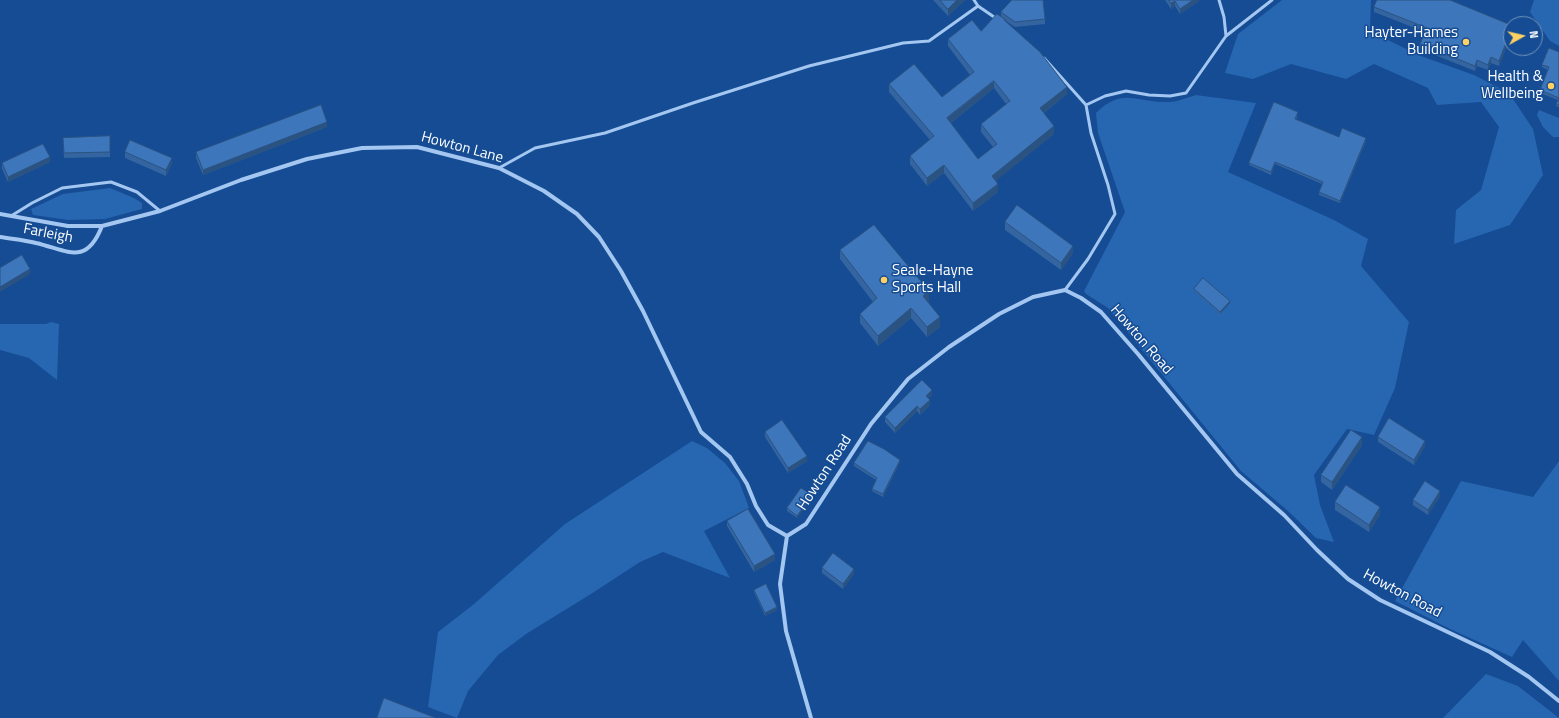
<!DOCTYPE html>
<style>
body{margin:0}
#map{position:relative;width:1559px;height:718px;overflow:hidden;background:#154c93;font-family:"Titillium Web",sans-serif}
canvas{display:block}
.north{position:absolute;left:1503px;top:16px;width:40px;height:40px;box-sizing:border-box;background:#154c93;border:1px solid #7394be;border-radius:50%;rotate:82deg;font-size:11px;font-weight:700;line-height:16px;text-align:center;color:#fff}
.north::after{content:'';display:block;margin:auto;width:14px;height:18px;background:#ffd163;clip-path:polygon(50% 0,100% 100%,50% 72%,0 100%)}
</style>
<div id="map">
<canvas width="1559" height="718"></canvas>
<div class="north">N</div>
</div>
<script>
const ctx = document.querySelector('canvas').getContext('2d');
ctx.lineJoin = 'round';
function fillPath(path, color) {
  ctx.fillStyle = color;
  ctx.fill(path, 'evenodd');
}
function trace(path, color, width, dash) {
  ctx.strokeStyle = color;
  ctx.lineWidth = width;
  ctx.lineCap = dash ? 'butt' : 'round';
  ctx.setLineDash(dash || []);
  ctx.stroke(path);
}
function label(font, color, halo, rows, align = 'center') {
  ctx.font = font + ' "Titillium Web",sans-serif';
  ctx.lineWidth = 3;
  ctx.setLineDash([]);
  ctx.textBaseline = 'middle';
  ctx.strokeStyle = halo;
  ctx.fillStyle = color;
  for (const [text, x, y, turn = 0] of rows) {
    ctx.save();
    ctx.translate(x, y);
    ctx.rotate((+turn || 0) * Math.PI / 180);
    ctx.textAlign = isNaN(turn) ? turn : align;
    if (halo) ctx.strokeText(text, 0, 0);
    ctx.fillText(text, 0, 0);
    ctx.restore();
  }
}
const green = new Path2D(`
 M 1282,0 L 1371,0 L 1370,31 L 1418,55 L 1474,75 L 1509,93 L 1533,129 L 1543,175 L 1510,225 L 1454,244 L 1456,210 L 1481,190 L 1499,127 L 1481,102 L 1437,105 L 1428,88 L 1374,64 L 1346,79 L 1291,64 L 1253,79 L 1225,73 L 1238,34 Z
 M 1534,0 L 1559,0 L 1559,46 L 1550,41 L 1530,12 Z
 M 1196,95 L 1256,103 L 1228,172 L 1334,220 L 1368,239 L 1361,266 L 1409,322 L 1395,388 L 1374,435 L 1347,429 L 1314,475 L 1320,505 L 1334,542 L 1316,538 L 1288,511 L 1241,471 L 1108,308 L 1086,294 L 1084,291 L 1125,212 L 1098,133 L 1096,113 C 1122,86 1138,103 1169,102 C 1178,102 1188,97 1196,95 Z
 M 1539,110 L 1559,118 L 1559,137 L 1553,137 L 1543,127 L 1537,115 Z
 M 110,188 L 134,198 L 142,203 L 142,209 L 105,219 L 68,220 L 33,215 L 31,209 L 63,194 Z
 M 51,322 L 59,324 L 57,380 L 29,358 L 0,350 L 0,324 L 46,324 Z
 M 692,441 L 707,448 L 725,463 L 739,481 L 749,508 L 704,531 L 730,578 L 663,552 L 640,562 L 591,594 L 526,634 L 498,655 L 468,691 L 457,718 L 428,707 L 438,632 L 474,604 L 565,524 Z
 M 1559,461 L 1559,681 L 1523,640 L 1512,657 L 1450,629 L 1395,601 L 1461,481 L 1533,497 Z
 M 1486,674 L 1518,686 L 1559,718 L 1443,718 Z`);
const lane = new Path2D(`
 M 974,0 L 978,6 L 997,19
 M 1219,0 L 1224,17 L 1226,36
 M 1044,58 L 1086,105
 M 499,168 L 535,148 L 605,133 L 693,103 L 809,66 L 903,43 L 929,41 L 978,6
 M 11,216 L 32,203 L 62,188 L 111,182 L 137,192 L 160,211
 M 1065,290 L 1088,259 L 1115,214 L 1108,185 L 1091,133 L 1086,105 L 1105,96 L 1126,91 L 1149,95 L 1170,96 L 1186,93 L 1226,36 L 1272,0`);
const street = new Path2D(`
 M 0,214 L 68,226 L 102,226 L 160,211 L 241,180 L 307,159 L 362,148 L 417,147 L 499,168 L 544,191 L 577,214 L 599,237 L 621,271 L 643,311 L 701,432 L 730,457 L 747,484 L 756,506 L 768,525 L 787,536
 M 0,237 C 12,239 24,240 36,243 C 67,250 86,267 102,226
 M 811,718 L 786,631 L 780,584 L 787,536 L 806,524 L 871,424 L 908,379 L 949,347 L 999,314 L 1033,297 L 1065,290 L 1081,298 L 1101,312 L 1138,354 L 1237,474 L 1284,515 L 1317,550 L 1348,579 L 1380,600 L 1490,652 L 1529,677 L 1559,701`);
const wall = new Path2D(`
 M 933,0 L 965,0 L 948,16 Z
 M 1165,0 L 1199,0 L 1199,1 L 1180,14 L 1175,6 L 1171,9 Z
 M 1374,7 L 1511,25 L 1511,35 L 1499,66 L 1491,63 L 1488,70 L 1477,66 L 1475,71 L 1420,49 L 1420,44 L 1425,32 L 1374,12 Z
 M 1001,12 L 1045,19 L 1045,24 L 1015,27 L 1006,21 L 1006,22 L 1067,94 L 1044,113 L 1054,134 L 995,181 L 998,192 L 973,211 L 944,173 L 927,186 L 910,164 L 910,156 L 930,140 L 889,92 L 889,84 L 942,97 L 970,75 L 948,46 L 948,39 L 981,31 L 1001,17 ZM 994,88 L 1006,104 L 981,124 L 981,132 L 993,147 L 978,159 L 951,123 Z
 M 1559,52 L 1559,107 L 1556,106 L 1556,104 L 1558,100 L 1540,93 L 1540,90 L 1548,70 L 1542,67 L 1542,65 Z
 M 1298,114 L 1296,120 L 1339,137 L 1366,141 L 1340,203 L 1319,195 L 1319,192 L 1322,184 L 1275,164 L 1271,175 L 1249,165 L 1249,163 Z
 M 327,127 L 203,175 L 196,158 L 196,152 Z
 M 110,136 L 110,157 L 64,158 L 63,138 Z
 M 125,152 L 172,163 L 166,176 L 125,158 Z
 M 50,162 L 8,182 L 2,169 L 2,163 Z
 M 1005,222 L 1073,253 L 1061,270 L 1005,230 Z
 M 840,250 L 929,301 L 928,302 L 940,327 L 927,337 L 911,318 L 878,346 L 860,323 L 860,314 L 873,302 L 840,259 Z
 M 1194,289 L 1230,303 L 1220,314 L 1194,291 Z
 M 932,395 L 928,398 L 930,405 L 920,415 L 917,411 L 895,433 L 885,422 L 885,417 Z
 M 765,432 L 807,461 L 788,473 L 765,437 Z
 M 1378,437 L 1425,446 L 1414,465 L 1378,442 Z
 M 1362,445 L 1332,490 L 1321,482 L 1321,475 Z
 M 900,462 L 883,497 L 872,491 L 872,489 L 876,480 L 854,466 L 854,463 Z
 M 1440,496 L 1428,515 L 1413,505 L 1413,500 Z
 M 812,498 L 797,518 L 787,511 L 787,508 Z
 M 1335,502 L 1380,515 L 1369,532 L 1335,510 Z
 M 727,521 L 775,560 L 754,572 L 727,526 Z
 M 822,568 L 854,574 L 843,589 L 822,573 Z
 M 754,590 L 777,610 L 765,616 L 754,592 Z`);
const shadedWall = new Path2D(`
 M 957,0 L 965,0 L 948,16 L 948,9 Z
 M 1193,0 L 1199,0 L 1199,1 L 1180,14 L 1180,9 Z
 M 1175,1 L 1175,6 L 1171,9 L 1171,3 Z
 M 1511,30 L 1511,35 L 1499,66 L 1499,61 Z
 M 1491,57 L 1491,63 L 1488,70 L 1488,65 Z
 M 1477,60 L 1477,66 L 1475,71 L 1475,66 Z
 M 994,81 L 994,88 L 947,126 L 947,118 Z
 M 1067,87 L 1067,94 L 1040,116 L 1040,108 Z
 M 327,122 L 327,127 L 203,175 L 203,170 Z
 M 1054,126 L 1054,134 L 992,184 L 992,176 Z
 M 1366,138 L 1366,141 L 1340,203 L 1340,201 Z
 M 50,157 L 50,162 L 8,182 L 8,177 Z
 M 172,158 L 172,163 L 166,176 L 166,170 Z
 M 1275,162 L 1275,164 L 1271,175 L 1271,172 Z
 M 944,165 L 944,173 L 927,186 L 927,178 Z
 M 998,184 L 998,192 L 973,211 L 973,203 Z
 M 1073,246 L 1073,253 L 1061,270 L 1061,263 Z
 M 30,269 L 30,274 L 0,292 L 0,287 Z
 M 929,291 L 929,301 L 923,306 L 923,296 Z
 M 1230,301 L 1230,303 L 1220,314 L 1220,312 Z
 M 911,308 L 911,318 L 878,346 L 878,336 Z
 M 940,317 L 940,327 L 927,337 L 927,327 Z
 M 932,390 L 932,395 L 926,401 L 926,396 Z
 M 930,400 L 930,405 L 920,415 L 920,409 Z
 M 917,406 L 917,411 L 895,433 L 895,428 Z
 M 1362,437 L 1362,445 L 1332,490 L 1332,482 Z
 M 1425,441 L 1425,446 L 1414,465 L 1414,460 Z
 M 807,456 L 807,461 L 788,473 L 788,468 Z
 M 900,460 L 900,462 L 883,497 L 883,494 Z
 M 1440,491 L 1440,496 L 1428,515 L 1428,510 Z
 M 812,495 L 812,498 L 797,518 L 797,516 Z
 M 1380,507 L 1380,515 L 1369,532 L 1369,525 Z
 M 775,554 L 775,560 L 754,572 L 754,566 Z
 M 854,569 L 854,574 L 843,589 L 843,584 Z
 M 777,607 L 777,610 L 765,616 L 765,613 Z`);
const building = new Path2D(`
 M 940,0 L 957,0 L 948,9 Z
 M 1012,0 L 1043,0 L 1045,19 L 1015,22 L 1001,12 Z
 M 1169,0 L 1193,0 L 1180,9 L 1175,1 L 1171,3 Z
 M 1377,0 L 1450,0 L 1511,25 L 1511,30 L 1499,61 L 1491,57 L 1488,65 L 1477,60 L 1475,66 L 1420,44 L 1427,28 L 1374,7 Z
 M 997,14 L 1006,20 L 1004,20 L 1040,52 L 1067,87 L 1040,108 L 1054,126 L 992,176 L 998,184 L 973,203 L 944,165 L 927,178 L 910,156 L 934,136 L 889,84 L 914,64 L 942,97 L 974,72 L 948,39 L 972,20 L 981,31 ZM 994,81 L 1010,101 L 981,124 L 997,144 L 978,159 L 947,118 Z
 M 1549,48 L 1559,52 L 1559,105 L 1556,104 L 1559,98 L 1540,90 L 1549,67 L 1542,65 Z
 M 1274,102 L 1298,112 L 1295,119 L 1339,137 L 1342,128 L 1366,138 L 1340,201 L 1319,192 L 1323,182 L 1275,162 L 1271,172 L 1249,163 Z
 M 321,105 L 327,122 L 203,170 L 196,152 Z
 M 110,136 L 110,152 L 64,153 L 63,138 Z
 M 130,140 L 172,158 L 166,170 L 125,152 Z
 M 43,144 L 50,157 L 8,177 L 2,163 Z
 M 1017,205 L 1073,246 L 1061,263 L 1005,222 Z
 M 874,225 L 929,291 L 923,296 L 940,317 L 927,327 L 911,308 L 878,336 L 860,314 L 877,298 L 840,250 Z
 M 22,255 L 30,269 L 0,287 L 0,268 Z
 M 1203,278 L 1230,301 L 1220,312 L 1194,289 Z
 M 922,380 L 932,390 L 926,396 L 930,400 L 920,409 L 917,406 L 895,428 L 885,417 Z
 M 1389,418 L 1425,441 L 1414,460 L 1378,437 Z
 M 782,420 L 807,456 L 788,468 L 765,432 Z
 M 1351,430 L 1362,437 L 1332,482 L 1321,475 Z
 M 868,441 L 884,449 L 900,460 L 883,494 L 872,489 L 877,478 L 854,463 Z
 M 1425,481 L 1440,491 L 1428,510 L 1413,500 Z
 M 1346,485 L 1380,507 L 1369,525 L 1335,502 Z
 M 801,488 L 812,495 L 797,516 L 787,508 Z
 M 748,509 L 775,554 L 754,566 L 727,521 Z
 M 833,553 L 854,569 L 843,584 L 822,568 Z
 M 766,584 L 777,607 L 765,613 L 754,590 Z
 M 384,698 L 436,718 L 377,718 Z`);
const markers = [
 [1466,42,4,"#ffd163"],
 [1551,86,4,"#ffd163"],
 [884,280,4,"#ffd163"]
];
const poiNames = [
 ["Hayter-Hames",1458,33],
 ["Building",1458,50],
 ["Health &",1543,77],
 ["Wellbeing",1543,94],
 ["Seale-Hayne",892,271,"left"],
 ["Sports Hall",892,288,"left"]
];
const streetNames = [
 ["Howton Lane",462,148,15],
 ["Farleigh",48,234,11],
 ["Howton Road",1141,340,49],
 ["Howton Road",825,473,-57],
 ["Howton Road",1402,594,28]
];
fillPath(green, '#2766b1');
trace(lane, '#a3c7f1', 3);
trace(street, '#a3c7f1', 4);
fillPath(wall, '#3465a0');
fillPath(shadedWall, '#2b5382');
fillPath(building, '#3d76ba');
trace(building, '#2b5382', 1);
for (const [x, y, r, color] of markers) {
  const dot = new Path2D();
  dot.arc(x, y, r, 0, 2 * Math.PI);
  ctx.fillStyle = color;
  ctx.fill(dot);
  trace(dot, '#154c93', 1.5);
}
label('15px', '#fff', '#154c93', poiNames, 'right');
label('15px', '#fff', '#154c93', streetNames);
</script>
